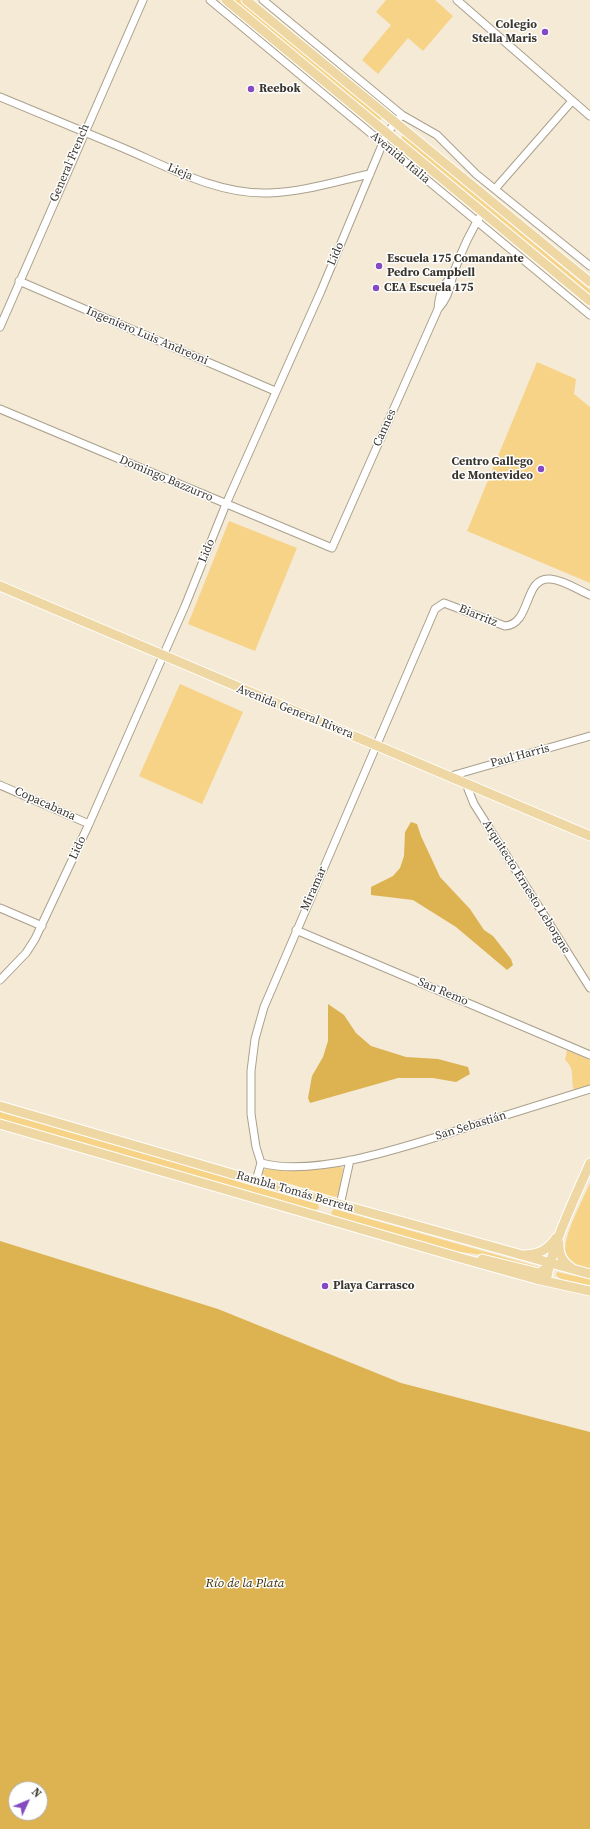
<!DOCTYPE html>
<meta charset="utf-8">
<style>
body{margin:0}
#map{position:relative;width:590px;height:1829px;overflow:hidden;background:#f4ead5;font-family:"Source Serif 4",serif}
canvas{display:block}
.north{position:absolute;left:8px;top:1781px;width:40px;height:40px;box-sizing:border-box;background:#fff;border:1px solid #b0afab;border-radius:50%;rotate:46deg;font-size:11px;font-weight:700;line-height:16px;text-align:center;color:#3a362e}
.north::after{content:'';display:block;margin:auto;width:14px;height:18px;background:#854ac1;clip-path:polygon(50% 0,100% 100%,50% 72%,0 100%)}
</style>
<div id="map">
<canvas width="590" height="1829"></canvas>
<div class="north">N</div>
</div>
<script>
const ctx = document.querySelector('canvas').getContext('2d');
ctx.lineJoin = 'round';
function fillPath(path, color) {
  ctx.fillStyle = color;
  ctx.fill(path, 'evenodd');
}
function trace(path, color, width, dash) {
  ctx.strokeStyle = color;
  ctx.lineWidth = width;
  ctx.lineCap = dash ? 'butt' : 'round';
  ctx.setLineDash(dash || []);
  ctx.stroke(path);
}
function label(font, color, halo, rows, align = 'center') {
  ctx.font = font + ' "Source Serif 4",serif';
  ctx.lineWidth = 3;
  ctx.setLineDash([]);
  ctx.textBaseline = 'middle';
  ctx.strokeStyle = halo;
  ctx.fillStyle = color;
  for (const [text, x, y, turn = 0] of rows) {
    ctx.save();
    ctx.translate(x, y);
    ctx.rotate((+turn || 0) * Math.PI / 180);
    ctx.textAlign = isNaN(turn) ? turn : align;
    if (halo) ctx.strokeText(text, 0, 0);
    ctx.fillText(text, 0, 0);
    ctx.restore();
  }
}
const green = new Path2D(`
 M 234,0 L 243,0 L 382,117 L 382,119 L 378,120 Z
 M 386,0 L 435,0 L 453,16 L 423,51 L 408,38 L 378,74 L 362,60 L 391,25 L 376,12 Z
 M 403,135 L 590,290 L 590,298 L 401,139 Z
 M 537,362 L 576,379 L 574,394 L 590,407 L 590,583 L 467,531 Z
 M 229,521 L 297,548 L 255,651 L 188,624 Z
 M 180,684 L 243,712 L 202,804 L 139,776 Z
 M 567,1050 L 590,1060 L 590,1085 L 574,1090 C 570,1079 576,1069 565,1060 Z
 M 0,1112 L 315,1203 L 318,1204 L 319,1208 L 315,1211 L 0,1120 Z
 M 338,1166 L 343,1168 L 339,1195 L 335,1197 L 266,1177 L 262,1173 L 265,1169 L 298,1170 Z
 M 590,1183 L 590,1270 C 580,1267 570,1263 566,1253 C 561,1239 584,1198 590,1183 Z
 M 334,1209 L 539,1267 L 541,1270 L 483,1255 L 454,1251 L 333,1216 L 331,1213 Z
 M 557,1272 L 590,1279 L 590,1288 C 578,1285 565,1284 556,1275 Z`);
const water = new Path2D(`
 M 411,822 L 417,824 L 421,836 L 440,877 L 470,909 L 484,930 L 493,936 L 511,959 L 513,965 L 507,970 L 456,927 L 413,900 L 371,895 L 371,887 L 393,876 L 400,868 L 404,856 L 405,832 Z
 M 328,1004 L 344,1015 L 356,1033 L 371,1046 L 406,1057 L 438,1059 L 468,1067 L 470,1074 L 456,1082 L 433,1078 L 398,1078 L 310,1103 L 308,1098 L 312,1076 L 323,1057 L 328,1041 Z
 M 0,1241 L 218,1309 L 401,1383 L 590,1432 L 590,1829 L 0,1829 ZM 16,1789 L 40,1789 L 40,1813 L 16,1813 Z`);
const minor = new Path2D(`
 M 210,0 L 590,315
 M 263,0 L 402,115 L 437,135 L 476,174 L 590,266
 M 457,0 L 590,116
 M 0,97 C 41,114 82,131 123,148 C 168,167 218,195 269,193 C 303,192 337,181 370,174
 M 495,189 L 572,101
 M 19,281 L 275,391
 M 438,309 C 439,293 443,285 454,273
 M 0,327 L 143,0
 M 0,409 L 332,548 L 438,309 C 450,295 449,288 454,272 C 461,252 471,230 483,212
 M 451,776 L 590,736
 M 469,784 L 468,789 L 474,804 L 590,988
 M 0,785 L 89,824
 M 0,908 L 42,926
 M 296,930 L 590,1055
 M 0,980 L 26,953 L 35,939 L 89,824 L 185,606 L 226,504 L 321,291 L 387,133 L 402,115
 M 261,1163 C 316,1178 411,1145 465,1128 C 507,1115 548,1102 590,1089
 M 256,1181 L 261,1163 L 256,1147 L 251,1114 L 251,1071 L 255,1039 L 264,1007 L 435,609 L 444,603 L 505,626 C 532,624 523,577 550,579 C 564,580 578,590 590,595
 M 340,1205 L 350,1160`);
const major = new Path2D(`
 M 226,0 L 590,301
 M 246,0 L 590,282
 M 0,586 L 590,836
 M 0,1106 L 256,1181 L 590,1274
 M 0,1124 L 461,1258 L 536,1279 L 590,1291
 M 559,1243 C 558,1255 563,1262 573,1269
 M 525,1255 C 539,1254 548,1250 556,1238
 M 482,1259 L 539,1273 L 545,1269 L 549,1263
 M 546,1281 C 554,1240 573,1202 590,1163`);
const markers = [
 [545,32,4,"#854ac1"],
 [251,89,4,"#854ac1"],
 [379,266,4,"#854ac1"],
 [376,288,4,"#854ac1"],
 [541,469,4,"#854ac1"],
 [325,1286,4,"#854ac1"]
];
const poiNames = [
 ["Colegio",537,25,"right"],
 ["Stella Maris",537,39,"right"],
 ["Reebok",259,89],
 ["Escuela 175 Comandante",387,259],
 ["Pedro Campbell",387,273],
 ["CEA Escuela 175",384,288],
 ["Centro Gallego",533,462,"right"],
 ["de Montevideo",533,476,"right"],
 ["Playa Carrasco",333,1286]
];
const streetNames = [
 ["Avenida Italia",400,158,40],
 ["General French",70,163,-67],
 ["Lieja",180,172,22],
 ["Lido",336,254,-67],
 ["Ingeniero Luis Andreoni",147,336,23],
 ["Cannes",385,428,-66],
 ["Domingo Bazzurro",166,479,23],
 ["Lido",207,551,-68],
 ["Biarritz",478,616,22],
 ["Avenida General Rivera",295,712,22],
 ["Paul Harris",520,756,-15],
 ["Copacabana",45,804,24],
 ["Lido",78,848,-65],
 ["Arquitecto Ernesto Leborgne",526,887,58],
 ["Miramar",314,889,-66],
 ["San Remo",443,992,23],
 ["San Sebastián",471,1126,-17],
 ["Rambla Tomás Berreta",295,1192,16]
];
const waterNames = [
 ["Río de la Plata",245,1584]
];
fillPath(green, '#f7d388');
fillPath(water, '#ddb250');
trace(minor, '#aaa08d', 9);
trace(major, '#fff', 11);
trace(minor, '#fff', 7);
trace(major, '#eed7a3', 9);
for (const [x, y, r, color] of markers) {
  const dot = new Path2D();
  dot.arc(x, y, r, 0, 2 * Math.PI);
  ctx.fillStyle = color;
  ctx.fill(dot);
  trace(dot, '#fff', 1.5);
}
label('bold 12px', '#3a362e', '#fff', poiNames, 'left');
label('12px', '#3a362e', '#fff', streetNames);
label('italic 13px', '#423105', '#fff', waterNames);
</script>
